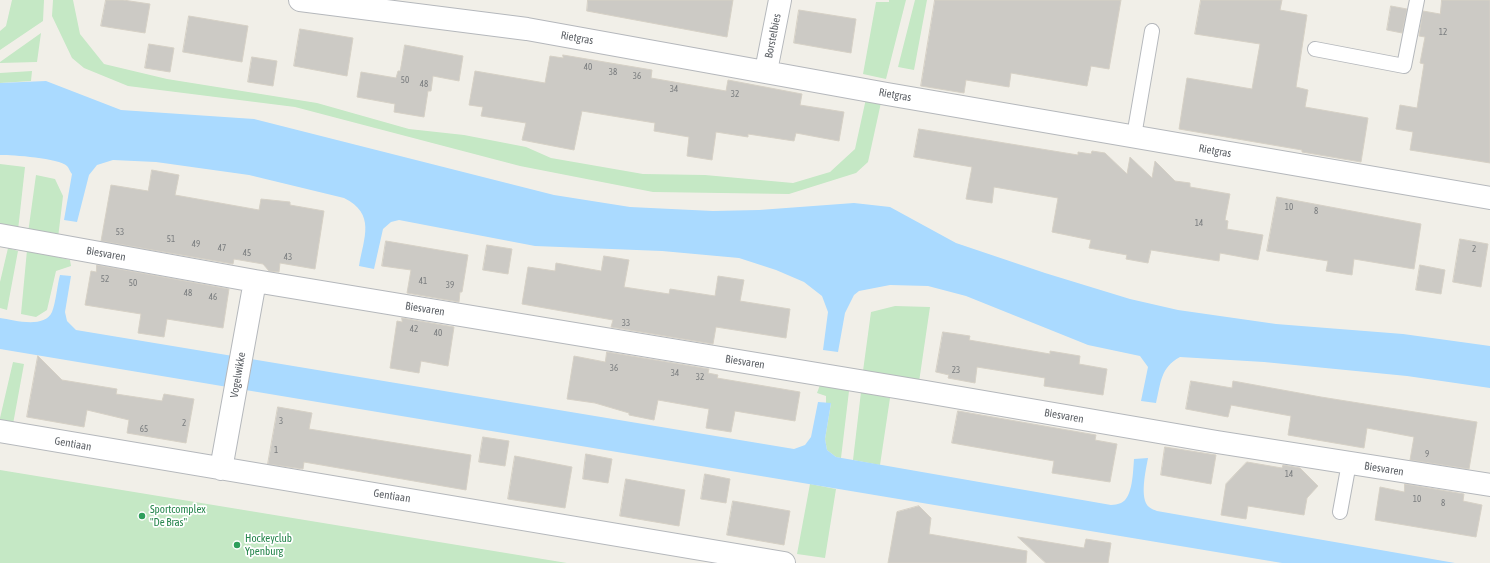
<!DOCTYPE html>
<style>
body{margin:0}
canvas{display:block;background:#f1efe8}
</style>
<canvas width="1490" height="563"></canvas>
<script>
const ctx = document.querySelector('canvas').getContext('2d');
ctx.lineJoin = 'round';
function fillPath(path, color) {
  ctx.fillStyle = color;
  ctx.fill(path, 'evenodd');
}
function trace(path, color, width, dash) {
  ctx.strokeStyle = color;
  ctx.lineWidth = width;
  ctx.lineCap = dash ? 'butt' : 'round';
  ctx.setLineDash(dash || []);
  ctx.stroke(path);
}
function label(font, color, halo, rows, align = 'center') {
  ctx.font = font + ' "Asap Condensed",sans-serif';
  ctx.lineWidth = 3.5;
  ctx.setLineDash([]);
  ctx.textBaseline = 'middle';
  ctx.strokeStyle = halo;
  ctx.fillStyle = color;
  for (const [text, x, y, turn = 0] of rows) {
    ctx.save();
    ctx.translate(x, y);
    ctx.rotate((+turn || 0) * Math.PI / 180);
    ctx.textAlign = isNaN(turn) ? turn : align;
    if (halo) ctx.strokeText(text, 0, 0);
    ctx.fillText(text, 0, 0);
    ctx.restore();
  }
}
const green = new Path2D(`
 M 12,0 L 44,0 L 43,21 L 0,50 L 0,31 L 6,26 Z
 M 53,0 L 73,0 L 80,34 L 104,64 L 167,79 L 317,103 L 409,129 L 464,135 L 526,147 L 551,158 L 643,174 L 705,175 L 793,183 L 830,172 L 855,149 L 867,94 L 882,98 L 868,162 L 856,173 L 789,194 L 653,192 L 520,166 L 295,107 L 128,86 L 84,68 L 72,58 L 52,16 Z
 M 889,0 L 906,0 L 886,79 L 863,74 L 876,2 L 889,2 Z
 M 915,0 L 927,0 L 914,70 L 898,67 Z
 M 41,33 L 37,62 L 0,63 L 0,62 Z
 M 32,71 L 31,81 L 0,83 L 0,73 Z
 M 0,164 L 25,167 L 18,230 L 0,227 Z
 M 36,175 L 55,179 L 63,196 L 58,238 L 28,233 Z
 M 8,248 L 18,251 L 7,310 L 0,308 L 0,282 Z
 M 27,250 L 70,260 L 71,266 L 56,271 L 47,310 L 36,317 L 21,314 Z
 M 895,306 L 930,307 L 919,382 L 863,371 L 871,312 Z
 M 13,362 L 24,364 L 13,424 L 0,421 L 0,418 Z
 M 820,385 L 849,391 L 841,458 L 836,457 L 827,450 L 825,439 L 831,403 L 826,403 L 826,396 L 817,393 Z
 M 861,392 L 890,398 L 880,465 L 853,460 Z
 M 0,470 L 567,563 L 0,563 Z
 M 810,484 L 836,489 L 825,558 L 797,554 Z`);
const water = new Path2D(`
 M 46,81 L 121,110 L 254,119 L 554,195 L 630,207 L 713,211 L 759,210 L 854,203 L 890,207 L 956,243 L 1045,273 L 1130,299 L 1178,310 L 1276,324 L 1403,334 L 1490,346 L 1490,388 L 1407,376 L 1264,362 L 1180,357 C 1160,368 1161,383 1156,403 L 1141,401 L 1148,367 L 1140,356 L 1088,345 L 966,296 L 928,286 L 890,285 L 859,291 L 854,295 L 845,313 L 838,352 L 823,350 L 828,312 L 822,296 L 804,282 L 776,270 L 739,258 L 662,251 L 535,246 L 399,220 L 391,222 L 383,229 L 374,269 L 359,266 C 364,237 376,214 344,198 L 249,175 L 156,162 L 113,160 L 97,165 L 89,175 L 77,222 L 64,220 L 72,174 C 70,172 69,168 67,166 C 59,158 13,155 0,155 L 0,83 Z
 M 60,275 L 71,276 L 65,312 L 67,321 L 76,330 L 794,449 L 805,445 L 811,437 L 818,402 L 831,403 L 825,439 L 827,450 L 836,457 L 1111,505 C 1114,505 1118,504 1121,503 C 1133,498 1133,471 1134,459 L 1148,458 C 1146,469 1139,499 1149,507 C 1151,509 1155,510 1157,511 L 1455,563 L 1282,563 L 0,349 L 0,318 C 14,320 44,329 52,312 C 56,302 57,286 60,275 Z`);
const building = new Path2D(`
 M 106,0 L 123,0 L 150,4 L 145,33 L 101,26 Z
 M 588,0 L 733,0 L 727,37 L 587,11 Z
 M 935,0 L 1121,0 L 1109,69 L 1091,66 L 1087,86 L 1011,73 L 1009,87 L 966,80 L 964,93 L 921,86 Z
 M 1201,0 L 1282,0 L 1280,10 L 1307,15 L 1296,87 L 1308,90 L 1305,107 L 1368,118 L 1361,162 L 1302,152 L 1302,150 L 1179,129 L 1187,78 L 1252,89 L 1260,44 L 1195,34 Z
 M 1442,0 L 1490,0 L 1490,163 L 1410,150 L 1413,132 L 1396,129 L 1400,105 L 1417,108 L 1424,64 L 1420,63 L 1425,37 L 1419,36 L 1423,11 L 1440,14 Z
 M 1391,6 L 1407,9 L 1402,33 L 1387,30 Z
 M 799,10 L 856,19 L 851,53 L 794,43 Z
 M 189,16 L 248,26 L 242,62 L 183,52 Z
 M 300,29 L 353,38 L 347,76 L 294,66 Z
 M 149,44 L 174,48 L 170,72 L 145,68 Z
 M 405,45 L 463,56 L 459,81 L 433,76 L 431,91 L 428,91 L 424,117 L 394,112 L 395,104 L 357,97 L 361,72 L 396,78 L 398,71 L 400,71 Z
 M 563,55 L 652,70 L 651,78 L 726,91 L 728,80 L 802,94 L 800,105 L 844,112 L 839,141 L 796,133 L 794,141 L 748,134 L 748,137 L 716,132 L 712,160 L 687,156 L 689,137 L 654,131 L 655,123 L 582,111 L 574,150 L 522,140 L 526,123 L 481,116 L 483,107 L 469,105 L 475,71 L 545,83 L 550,56 L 563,58 Z
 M 252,57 L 277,61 L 273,86 L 248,82 Z
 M 919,129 L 1078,155 L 1078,152 L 1091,154 L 1092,151 L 1105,153 L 1127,174 L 1130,157 L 1152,178 L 1155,161 L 1175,181 L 1190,183 L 1190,187 L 1230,194 L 1225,220 L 1228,221 L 1227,229 L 1263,235 L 1258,260 L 1220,253 L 1219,261 L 1151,250 L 1148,263 L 1126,259 L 1127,255 L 1089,248 L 1091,240 L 1052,232 L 1058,198 L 994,187 L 992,203 L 966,199 L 972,167 L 914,157 Z
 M 152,170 L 179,175 L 175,195 L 259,210 L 261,199 L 290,202 L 290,205 L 324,211 L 315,269 L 280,263 L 279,272 L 269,271 L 263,264 L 234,259 L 233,264 L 101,241 L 111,185 L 148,191 Z
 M 1277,197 L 1421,224 L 1414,269 L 1354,259 L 1352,275 L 1326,271 L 1328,261 L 1267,251 Z
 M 1460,239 L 1488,244 L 1481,287 L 1453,282 Z
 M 386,241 L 468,255 L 462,292 L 460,292 L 459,302 L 407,293 L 411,270 L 382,266 Z
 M 487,245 L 512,249 L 508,274 L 483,270 Z
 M 604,256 L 629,260 L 624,287 L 669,294 L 670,289 L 715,296 L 718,276 L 744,280 L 740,301 L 790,309 L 786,338 L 716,327 L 713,344 L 611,327 L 613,320 L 522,304 L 528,267 L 555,271 L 556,263 L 601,271 Z
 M 97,265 L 229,289 L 223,328 L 167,319 L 164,337 L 138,333 L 141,314 L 85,305 L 91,271 L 96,272 Z
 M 1420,265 L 1445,270 L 1441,294 L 1416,290 Z
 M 402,318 L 454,327 L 448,366 L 421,361 L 419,373 L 390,368 L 397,321 L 402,322 Z
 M 943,332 L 970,336 L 969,340 L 1050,354 L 1050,351 L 1080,356 L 1079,364 L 1107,369 L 1103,395 L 1044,386 L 1045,378 L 977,367 L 975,383 L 948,378 L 949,375 L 936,372 Z
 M 607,352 L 709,369 L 708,373 L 718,375 L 717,378 L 800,392 L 795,421 L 735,411 L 731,432 L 706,428 L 709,409 L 658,400 L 654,420 L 629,415 L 629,413 L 595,403 L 567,399 L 574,356 L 605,362 Z
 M 38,356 L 62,380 L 117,389 L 116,394 L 162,401 L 164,394 L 194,399 L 186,443 L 127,433 L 129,420 L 87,410 L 84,427 L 27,417 Z
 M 1191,381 L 1232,388 L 1233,381 L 1321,397 L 1477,422 L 1469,469 L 1410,460 L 1414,437 L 1367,428 L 1364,448 L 1288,435 L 1291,416 L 1231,405 L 1228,417 L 1186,409 Z
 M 278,407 L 312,413 L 309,429 L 471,455 L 466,490 L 304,462 L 303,469 L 268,464 Z
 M 958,411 L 1096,435 L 1095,440 L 1117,444 L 1110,482 L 1052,473 L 1054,461 L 952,443 Z
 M 483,437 L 509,441 L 505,466 L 479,462 Z
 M 1165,447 L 1216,455 L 1211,484 L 1161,475 Z
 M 586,454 L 612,459 L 608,483 L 583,479 Z
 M 515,456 L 572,467 L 565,508 L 508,499 Z
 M 1247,462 L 1282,468 L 1283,465 L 1300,468 L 1318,486 L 1307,498 L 1304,515 L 1248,506 L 1246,519 L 1221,515 L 1226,484 Z
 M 705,474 L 730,479 L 726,503 L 701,499 Z
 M 626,479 L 685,490 L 679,526 L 620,516 Z
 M 1405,484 L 1464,494 L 1463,501 L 1482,505 L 1476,537 L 1375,520 L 1380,487 L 1404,492 Z
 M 733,501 L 790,511 L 784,545 L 727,535 Z
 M 919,506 L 931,518 L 929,534 L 1027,551 L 1026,563 L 888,563 L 897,512 Z
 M 1018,537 L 1084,548 L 1086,539 L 1111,543 L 1108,563 L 1046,563 Z`);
const lane = new Path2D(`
 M 1315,49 L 1404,66 L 1417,0
 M 1134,136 L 1152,31
 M 1340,512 L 1349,463`);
const street = new Path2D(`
 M 300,0 L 527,29 L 887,94 L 1490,198
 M 766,71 L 780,0
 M 0,235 L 255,281 L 926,392 L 1217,442 L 1490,485
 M 0,431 L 784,563
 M 221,469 L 255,281`);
const markers = [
 [142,516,4,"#2e9e5b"],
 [237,545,4,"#2e9e5b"]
];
const numberNames = [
 ["12",1443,32],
 ["40",588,67],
 ["38",613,72],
 ["36",637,76],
 ["50",405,80],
 ["48",424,84],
 ["34",674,89],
 ["32",735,94],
 ["10",1289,207],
 ["8",1316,211],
 ["14",1199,223],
 ["53",120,232],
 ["51",171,239],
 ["49",196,244],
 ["47",222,248],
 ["2",1474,249],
 ["45",247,253],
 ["43",288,257],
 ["52",105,279],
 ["41",423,281],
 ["50",133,283],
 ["39",450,285],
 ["48",188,293],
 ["46",213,297],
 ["33",626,323],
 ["42",414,329],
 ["40",438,333],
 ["36",614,368],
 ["23",956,370],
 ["34",675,373],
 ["32",700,377],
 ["3",281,421],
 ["2",184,423],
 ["65",144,429],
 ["1",276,450],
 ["9",1427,454],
 ["14",1289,474],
 ["10",1417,499],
 ["8",1443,503]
];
const streetNames = [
 ["Borstelbies",773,36,-79],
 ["Rietgras",577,38,10],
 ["Rietgras",895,95,10],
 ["Rietgras",1215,151,10],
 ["Biesvaren",106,254,10],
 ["Biesvaren",425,309,9],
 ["Biesvaren",745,362,9],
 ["Vogelwikke",238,375,-80],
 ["Biesvaren",1064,416,10],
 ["Gentiaan",73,444,10],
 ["Biesvaren",1384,469,9],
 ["Gentiaan",392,496,9]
];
const leisureNames = [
 ["Sportcomplex",150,510],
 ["\"De Bras\"",150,523],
 ["Hockeyclub",245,539],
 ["Ypenburg",245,552]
];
fillPath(green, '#c5e8c5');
fillPath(water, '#aadaff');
fillPath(building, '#cccac5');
trace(building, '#d6d1c6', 1);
trace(lane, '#b5b8bc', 16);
trace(street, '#b5b8bc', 24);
trace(lane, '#fff', 14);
trace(street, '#fff', 22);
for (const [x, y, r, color] of markers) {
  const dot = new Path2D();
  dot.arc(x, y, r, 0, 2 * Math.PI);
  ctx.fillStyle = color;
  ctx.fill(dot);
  trace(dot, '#fff', 1.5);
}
label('9px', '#7a7d7f', null, numberNames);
label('11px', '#5f6368', '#fff', streetNames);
label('11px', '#27864d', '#fff', leisureNames, 'left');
</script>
